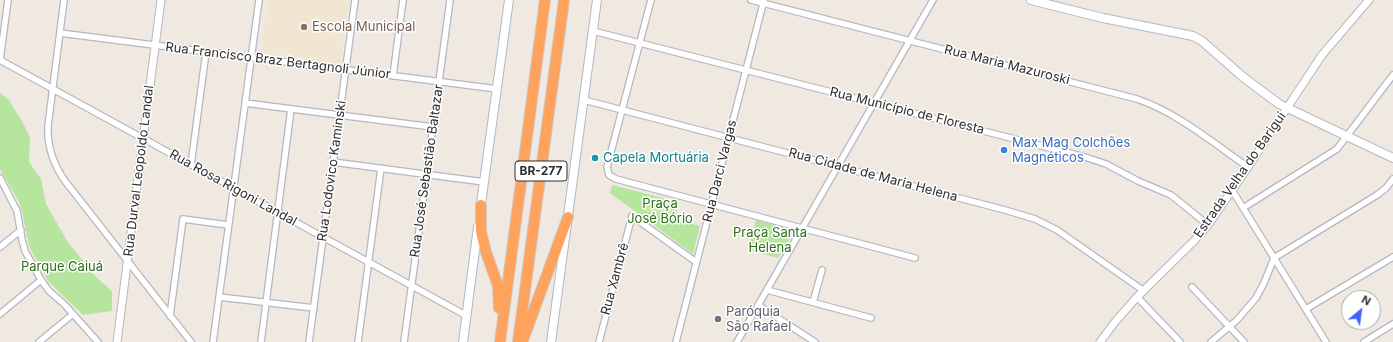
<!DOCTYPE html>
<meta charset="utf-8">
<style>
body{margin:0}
#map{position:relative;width:1393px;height:342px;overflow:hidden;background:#efe9e1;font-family:Inter,sans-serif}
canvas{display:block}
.north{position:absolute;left:1341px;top:290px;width:40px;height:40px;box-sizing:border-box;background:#fff;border:1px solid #ababab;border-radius:50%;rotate:29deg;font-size:11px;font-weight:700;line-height:16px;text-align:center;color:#2e2e2e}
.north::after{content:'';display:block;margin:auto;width:14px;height:18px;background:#4264fb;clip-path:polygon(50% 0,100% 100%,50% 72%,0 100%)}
</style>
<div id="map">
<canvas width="1393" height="342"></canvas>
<div class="north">N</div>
</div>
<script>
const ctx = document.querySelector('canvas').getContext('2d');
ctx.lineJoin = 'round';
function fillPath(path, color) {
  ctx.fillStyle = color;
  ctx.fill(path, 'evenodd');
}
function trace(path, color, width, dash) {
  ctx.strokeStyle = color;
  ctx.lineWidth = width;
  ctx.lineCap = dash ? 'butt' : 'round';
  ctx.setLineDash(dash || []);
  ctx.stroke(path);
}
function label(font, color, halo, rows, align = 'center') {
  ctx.font = font + ' Inter,sans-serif';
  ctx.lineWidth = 3;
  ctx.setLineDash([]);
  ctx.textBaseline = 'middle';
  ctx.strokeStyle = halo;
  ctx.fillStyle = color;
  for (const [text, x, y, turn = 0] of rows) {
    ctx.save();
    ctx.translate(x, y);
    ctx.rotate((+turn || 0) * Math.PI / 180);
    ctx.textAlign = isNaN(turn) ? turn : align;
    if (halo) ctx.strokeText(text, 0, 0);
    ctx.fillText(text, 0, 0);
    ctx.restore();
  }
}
const education = new Path2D(`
 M 268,0 L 348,0 L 340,64 L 261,53 Z`);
const green = new Path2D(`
 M 0,93 L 8,99 L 22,121 L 30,137 L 29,162 L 41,179 L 46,204 L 67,241 L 96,277 L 112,291 L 112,311 L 83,315 L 48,281 L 29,246 L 22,211 L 19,202 L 0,169 Z
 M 612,185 L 679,202 L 675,219 L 700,226 L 693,254 L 610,193 Z
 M 756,220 L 794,231 L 778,258 L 748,250 Z`);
const pitch = new Path2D(`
 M 649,196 L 676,204 L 671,219 L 645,211 Z`);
const minor = new Path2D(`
 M 64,0 L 48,126 C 47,147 53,164 65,181 L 191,342
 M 651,0 L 607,167 L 609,175 L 616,179 L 915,258
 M 751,0 L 1137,99 C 1178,113 1213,143 1248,167
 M 593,31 L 1085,157 L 1106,164 L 1138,181 L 1171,195 L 1208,225
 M 60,33 L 497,89
 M 0,60 L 467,316
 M 0,60 L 8,0
 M 393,76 L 403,0
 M 584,100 L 1005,210 L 1035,219 L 1057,230 L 1144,291
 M 245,103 L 433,127
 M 333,162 L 484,182
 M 191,165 L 206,52
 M 0,178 L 17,211 L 22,240 L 25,251 L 41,280 L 49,291 L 64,304 L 98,342
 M 1232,190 L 1326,342
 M 1243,208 L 1337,149 L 1393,75
 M 0,247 L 21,230
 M 1192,287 L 1244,342
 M 767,290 L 871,318
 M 219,297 L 314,308
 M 1137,297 L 1180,342
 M 813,302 L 822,270
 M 758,305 L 815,342
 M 1306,309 L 1393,257
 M 0,314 L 41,280
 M 170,316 L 183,219 L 228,225
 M 39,342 L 73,314
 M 213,342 L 259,0
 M 261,342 L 291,109
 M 309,342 L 355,0
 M 358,342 L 381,168
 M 404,342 L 450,0
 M 599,342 L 632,216 L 696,262
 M 676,342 L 764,0
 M 737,342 L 933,0
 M 1211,342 L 1237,320 L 1256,298 L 1264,283 L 1274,258 L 1377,195 L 1386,188 L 1393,179
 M 1364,342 L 1393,324`);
const tertiary = new Path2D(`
 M 117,342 L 161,0
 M 1100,342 L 1115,322 L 1137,297 L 1194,241 L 1208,225 L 1248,167 L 1322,55 L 1369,0`);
const secondary = new Path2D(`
 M 1031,0 L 1103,18 L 1193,36 L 1202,41 L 1243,77 L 1279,104 L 1393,158
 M 480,211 L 509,0
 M 463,342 L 478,227
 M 551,342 L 597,0`);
const motorway = new Path2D(`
 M 481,205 L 481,232 L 486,252 L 498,286 L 499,308
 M 523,340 L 568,217
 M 500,342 L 545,0
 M 518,342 L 564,0`);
const markers = [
 [304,27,4,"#8d6e63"],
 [1004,150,4,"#3f7fe0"],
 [595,158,4,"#0f9aa8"],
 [718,319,4,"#6b7280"]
];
const shields = [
 [541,171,52]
];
const shieldNames = [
 ["BR-277",541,171]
];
const educationNames = [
 ["Escola Municipal",312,27]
];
const streetNames = [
 ["Rua Francisco Braz Bertagnoli Júnior",278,61,7],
 ["Rua Maria Mazuroski",1007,65,14],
 ["Rua Município de Floresta",907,111,14],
 ["Rua Durval Leopoldo Landal",139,171,-83],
 ["Rua Lodovico Kaminski",332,171,-82],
 ["Rua José Sebastião Baltazar",427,171,-82],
 ["Rua Darci Vargas",720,171,-76],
 ["Rua Cidade de Maria Helena",873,175,15],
 ["Estrada Velha do Barigui",1240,175,-55],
 ["Rua Rosa Rigoni Landal",233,188,29],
 ["Rua Xambrê",615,279,-75]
];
const shopNames = [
 ["Max Mag Colchões",1012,143],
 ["Magnéticos",1012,158]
];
const cultureNames = [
 ["Capela Mortuária",603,158]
];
const parkNames = [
 ["Praça",660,204],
 ["José Bório",660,219],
 ["Praça Santa",770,233],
 ["Helena",770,248],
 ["Parque Caiuá",62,267]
];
const worshipNames = [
 ["Paróquia",726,312],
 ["São Rafael",726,327]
];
fillPath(education, '#f0e6d1');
fillPath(green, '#b6e59e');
fillPath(pitch, '#c9ec9a');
trace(minor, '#b4b7c1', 8);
trace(tertiary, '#b4b7c1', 9);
trace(secondary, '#b4b7c1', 10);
trace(motorway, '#c9c9c9', 12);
trace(minor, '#fff', 5.5);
trace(tertiary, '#fff', 7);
trace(secondary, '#fff', 8);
trace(motorway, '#ffa35c', 10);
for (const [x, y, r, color] of markers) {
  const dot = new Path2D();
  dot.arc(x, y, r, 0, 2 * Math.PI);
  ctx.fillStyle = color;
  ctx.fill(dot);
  trace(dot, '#fff', 1.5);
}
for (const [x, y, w] of shields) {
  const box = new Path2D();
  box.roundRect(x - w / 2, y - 10, w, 20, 3);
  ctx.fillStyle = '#fff';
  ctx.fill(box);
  trace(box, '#2e2e2e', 1);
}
label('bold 12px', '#2e2e2e', null, shieldNames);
label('13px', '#785e54', '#fff', educationNames, 'left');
label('13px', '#2e2e2e', '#fff', streetNames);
label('13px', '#366cbe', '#fff', shopNames, 'left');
label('13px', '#0d838f', '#fff', cultureNames, 'left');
label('13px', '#2c6e1b', '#fff', parkNames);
label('13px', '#5b616d', '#fff', worshipNames, 'left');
</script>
